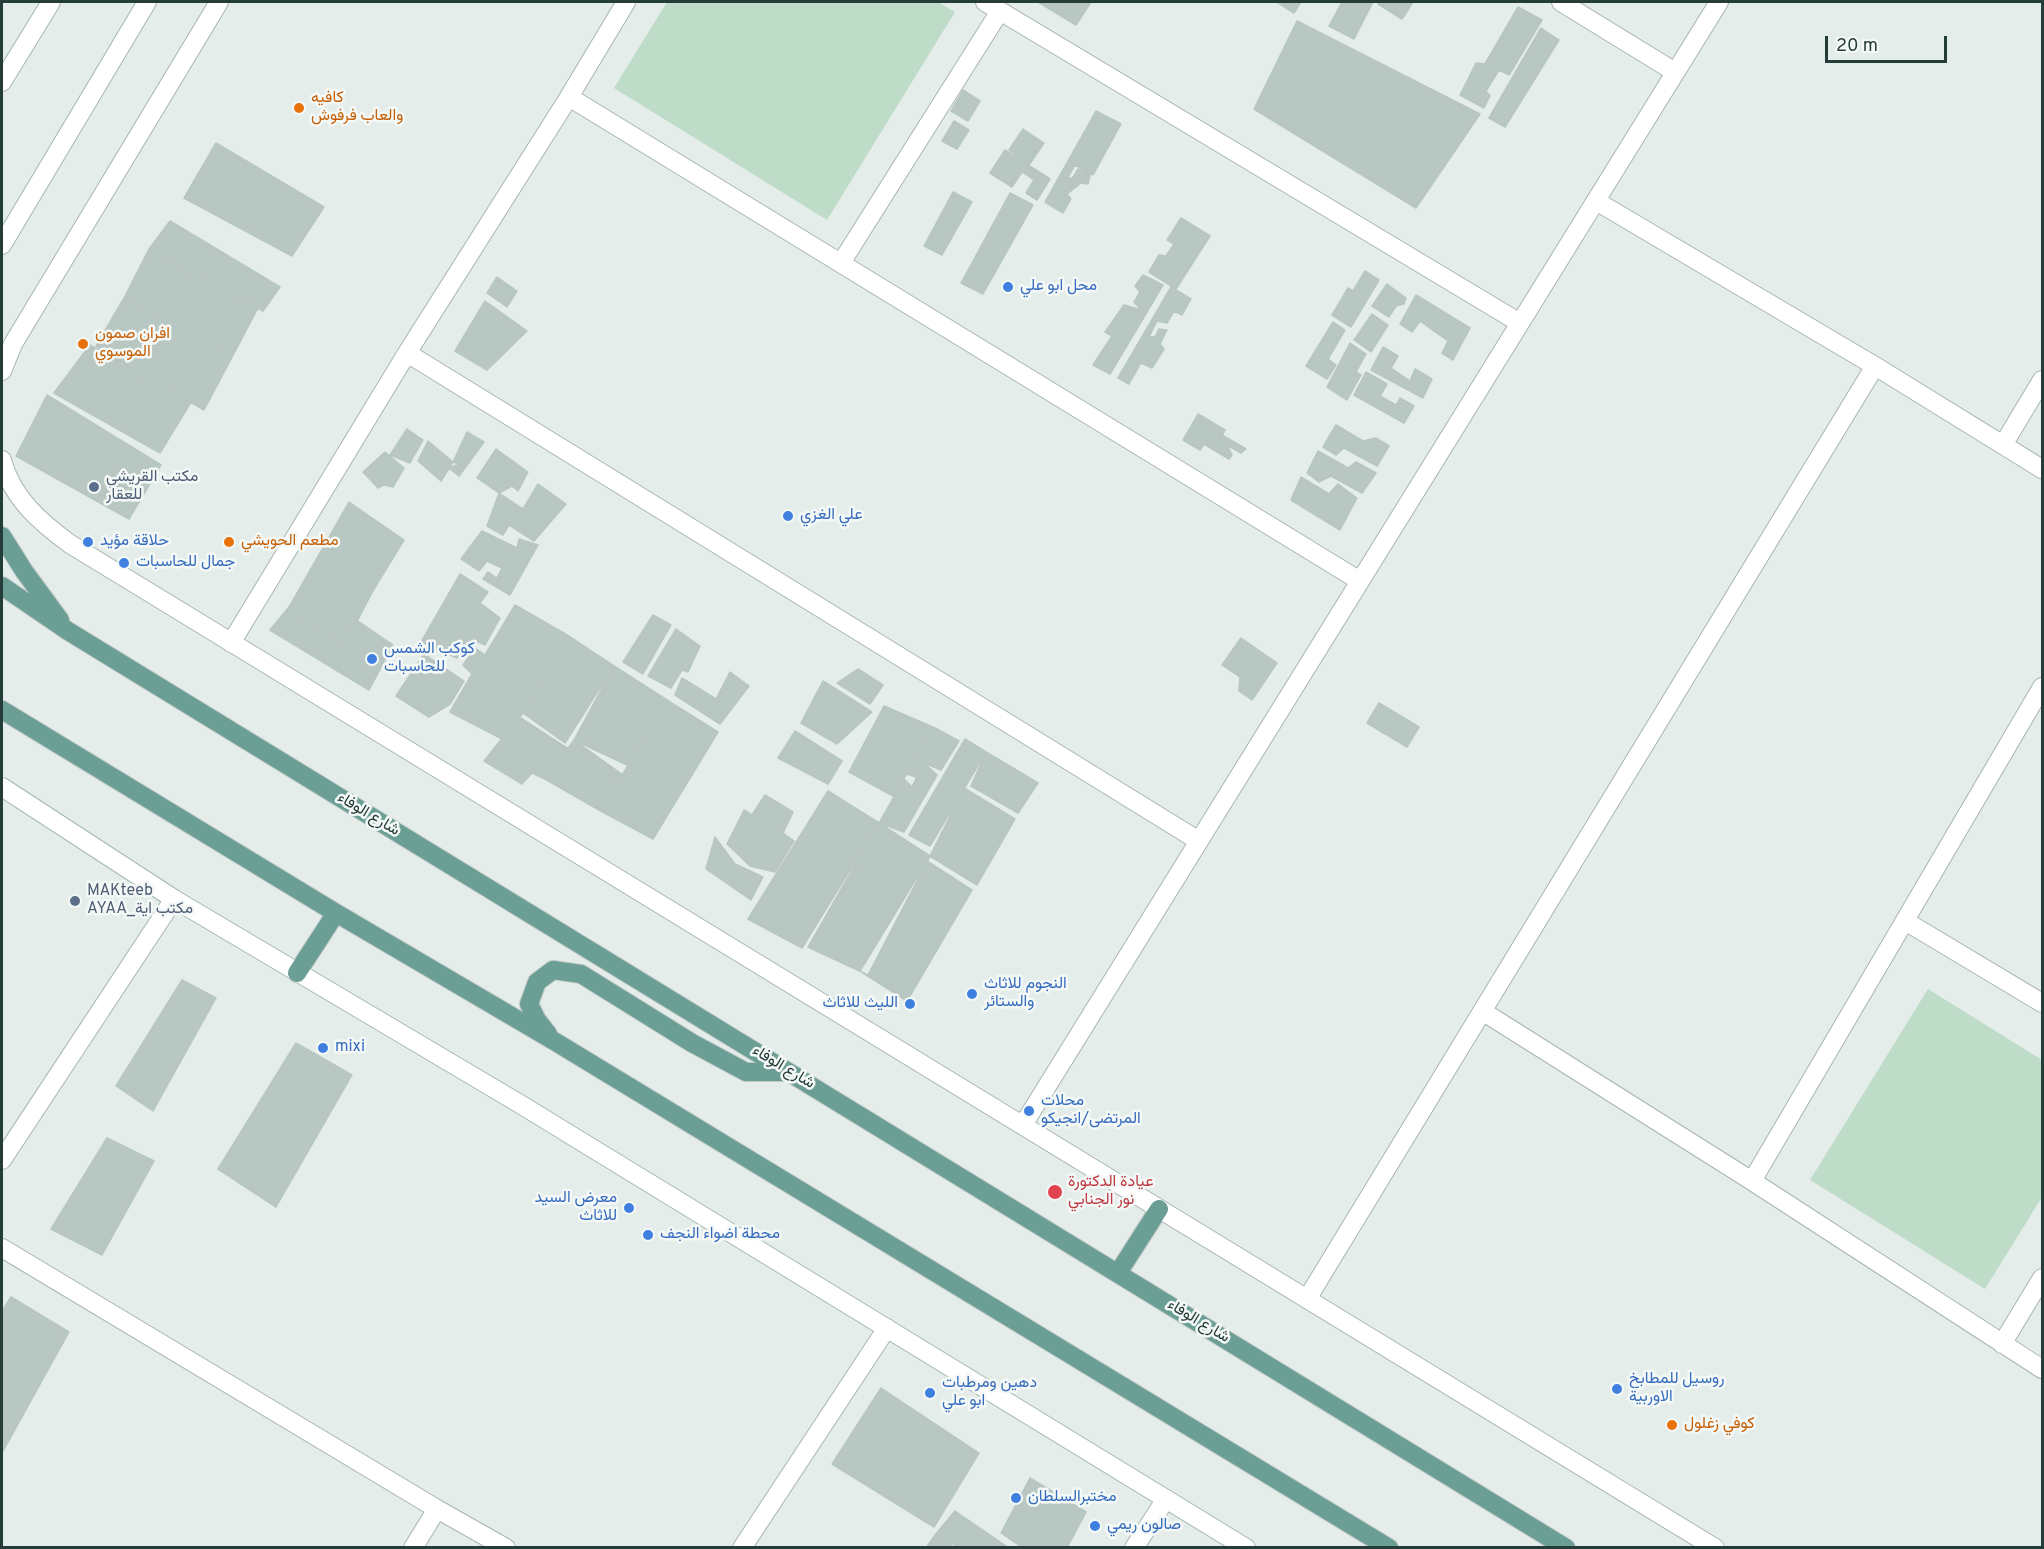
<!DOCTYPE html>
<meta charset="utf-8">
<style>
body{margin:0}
#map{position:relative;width:2044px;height:1549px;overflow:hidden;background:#e4ede9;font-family:Overpass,sans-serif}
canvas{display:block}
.frame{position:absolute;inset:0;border:3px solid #243d38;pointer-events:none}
.scale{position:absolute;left:1825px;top:36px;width:122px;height:27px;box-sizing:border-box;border:3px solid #243d38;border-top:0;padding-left:8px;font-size:18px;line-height:21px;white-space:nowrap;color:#243d38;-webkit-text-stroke:4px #f4f9f7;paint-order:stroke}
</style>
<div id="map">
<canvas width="2044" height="1549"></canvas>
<div class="frame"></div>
<div class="scale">20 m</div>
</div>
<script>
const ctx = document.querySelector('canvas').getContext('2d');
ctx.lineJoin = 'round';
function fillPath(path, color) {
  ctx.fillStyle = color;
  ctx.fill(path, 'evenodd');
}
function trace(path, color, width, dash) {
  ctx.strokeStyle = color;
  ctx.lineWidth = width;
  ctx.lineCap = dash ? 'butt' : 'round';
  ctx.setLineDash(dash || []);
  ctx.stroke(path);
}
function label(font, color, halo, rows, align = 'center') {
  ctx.font = font + ' Overpass,Vazirmatn,sans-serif';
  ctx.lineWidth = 5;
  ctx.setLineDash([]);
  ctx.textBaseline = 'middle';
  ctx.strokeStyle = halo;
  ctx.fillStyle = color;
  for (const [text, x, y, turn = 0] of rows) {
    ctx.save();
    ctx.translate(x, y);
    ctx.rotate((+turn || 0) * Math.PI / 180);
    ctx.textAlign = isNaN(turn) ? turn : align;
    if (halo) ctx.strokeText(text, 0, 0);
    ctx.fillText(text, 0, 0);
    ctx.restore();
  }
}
const green = new Path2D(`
 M 667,2 L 938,2 L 955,12 L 827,220 L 614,88 Z
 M 1928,989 L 2042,1060 L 2042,1197 L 1985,1289 L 1810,1180 Z`);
const building = new Path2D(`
 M 1038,2 L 1091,2 L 1076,25 Z
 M 1277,2 L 1301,2 L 1294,13 Z
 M 1342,2 L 1373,2 L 1354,39 L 1329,26 Z
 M 1380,2 L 1413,2 L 1402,19 L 1378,4 Z
 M 1518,7 L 1542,20 L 1509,75 L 1499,70 L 1486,91 L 1490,96 L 1484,108 L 1460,95 L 1476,63 L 1485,64 Z
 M 1297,21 L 1480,114 L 1416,208 L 1254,109 Z
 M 1541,28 L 1559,40 L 1505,127 L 1489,118 Z
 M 963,90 L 980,101 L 968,121 L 951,111 Z
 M 1096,111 L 1121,124 L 1093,175 L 1075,165 L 1068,177 L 1072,179 L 1078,169 L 1090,175 L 1088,184 L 1081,183 L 1067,194 L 1071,199 L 1063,213 L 1045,202 Z
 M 954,121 L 969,130 L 957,149 L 942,141 Z
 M 1023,129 L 1044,143 L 1029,165 L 1009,150 Z
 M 216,143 L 324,207 L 292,256 L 184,198 Z
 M 1005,150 L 1050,179 L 1037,200 L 1026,193 L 1034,180 L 1022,172 L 1012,187 L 990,173 Z
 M 953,192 L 972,202 L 942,255 L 924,246 Z
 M 1010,193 L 1033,205 L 983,294 L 961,283 Z
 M 1181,218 L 1210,236 L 1176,289 L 1149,272 L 1159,255 L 1166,256 L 1174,244 L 1167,240 Z
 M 170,221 L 280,287 L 263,311 L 149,249 Z
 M 149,249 L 258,308 L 231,359 L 124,298 Z
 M 1365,271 L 1379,280 L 1351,327 L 1332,315 L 1348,288 L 1353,291 Z
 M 1143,275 L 1163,285 L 1110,374 L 1093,365 L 1112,336 L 1105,332 L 1124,305 L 1141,310 L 1134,302 L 1140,292 L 1135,286 Z
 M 497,277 L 517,291 L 507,307 L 487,293 Z
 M 1387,284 L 1406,298 L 1404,304 L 1396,306 L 1389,317 L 1372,306 Z
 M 1171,287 L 1191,299 L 1182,315 L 1174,311 L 1167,323 L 1157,321 L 1149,337 L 1155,337 L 1159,329 L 1167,330 L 1160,344 L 1164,349 L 1152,368 L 1141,363 L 1129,384 L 1118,378 Z
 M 1416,295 L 1470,328 L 1453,360 L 1442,353 L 1448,341 L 1420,321 L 1412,332 L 1400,324 Z
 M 124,298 L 231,359 L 204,410 L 96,346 Z
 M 485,301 L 527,331 L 487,370 L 455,351 Z
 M 1372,314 L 1388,325 L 1371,352 L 1354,340 Z
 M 1333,322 L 1345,330 L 1328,359 L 1336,365 L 1327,379 L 1306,366 Z
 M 1350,343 L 1366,354 L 1356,372 L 1361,375 L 1347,400 L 1327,387 Z
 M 90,345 L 191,402 L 160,453 L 54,393 Z
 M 1383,347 L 1398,356 L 1391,368 L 1410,381 L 1415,369 L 1432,379 L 1423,398 L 1371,370 Z
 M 1366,372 L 1387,384 L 1380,396 L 1396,405 L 1400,398 L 1414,406 L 1404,423 L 1354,395 Z
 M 47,395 L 161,465 L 129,519 L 16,456 Z
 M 1198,414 L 1225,430 L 1222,435 L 1246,449 L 1241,453 L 1227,445 L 1232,455 L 1229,459 L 1204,444 L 1200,450 L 1183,440 Z
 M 1336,425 L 1363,441 L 1376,438 L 1389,446 L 1377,466 L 1344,448 L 1336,455 L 1323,447 Z
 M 407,429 L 423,440 L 410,463 L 390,455 Z
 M 467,432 L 484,442 L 459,476 L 449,468 L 459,464 L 453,462 Z
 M 428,441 L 453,462 L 441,481 L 418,461 Z
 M 496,449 L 528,472 L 518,491 L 512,486 L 499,493 L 477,478 Z
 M 1318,451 L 1348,468 L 1356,462 L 1376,473 L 1362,493 L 1331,476 L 1319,482 L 1307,473 Z
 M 385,452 L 404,468 L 393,487 L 384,485 L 378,488 L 363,472 Z
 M 1301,477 L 1329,494 L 1338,484 L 1357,498 L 1340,530 L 1291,500 Z
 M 538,484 L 566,504 L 534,541 L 509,525 L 503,535 L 487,526 L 499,493 L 523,509 Z
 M 349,502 L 404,540 L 374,589 L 345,644 L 289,607 Z
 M 482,531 L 517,548 L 519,539 L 538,545 L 510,595 L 483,579 L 488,572 L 497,578 L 502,568 L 487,561 L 479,571 L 461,559 Z
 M 460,574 L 488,592 L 480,603 L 500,618 L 485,645 L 474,640 L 464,656 L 459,652 L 457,658 L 421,642 Z
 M 515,605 L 567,635 L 523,713 L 502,739 L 450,712 L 472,674 L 463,665 L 475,648 L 485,655 Z
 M 289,607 L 345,644 L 358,621 L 393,645 L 369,690 L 270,630 Z
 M 653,615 L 671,625 L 643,674 L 623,662 Z
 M 676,629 L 700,646 L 688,672 L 682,670 L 671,688 L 648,676 Z
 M 567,635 L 614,666 L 565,743 L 523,713 Z
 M 1241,638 L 1277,663 L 1252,700 L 1239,691 L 1240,677 L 1222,665 Z
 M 424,654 L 464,681 L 450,704 L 429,717 L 396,696 Z
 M 614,666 L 670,702 L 627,765 L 574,740 Z
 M 858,669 L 883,685 L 870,704 L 837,683 Z
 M 730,672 L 749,686 L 720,724 L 675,695 L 682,678 L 716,699 Z
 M 823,681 L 872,712 L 837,744 L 801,723 Z
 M 670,702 L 718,732 L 653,839 L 599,810 Z
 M 1379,703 L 1419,727 L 1407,747 L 1367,723 Z
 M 884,706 L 935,728 L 893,796 L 849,772 Z
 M 519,717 L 567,748 L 545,779 L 532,773 L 522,784 L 484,761 Z
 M 935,728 L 959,741 L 941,770 L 924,763 L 916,777 L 907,774 Z
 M 795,731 L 842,761 L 828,784 L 778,758 Z
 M 965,739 L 986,752 L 930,846 L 909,835 Z
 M 574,740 L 623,775 L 599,810 L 545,779 Z
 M 986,752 L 1038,783 L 1018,813 L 971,786 Z
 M 924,763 L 937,775 L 904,832 L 879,823 L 904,779 L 912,787 Z
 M 964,788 L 1015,819 L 977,885 L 930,856 Z
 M 828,791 L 879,823 L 802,948 L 748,919 Z
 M 765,795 L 793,812 L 783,833 L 794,841 L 775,872 L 750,866 L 727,844 L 744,810 L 752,815 Z
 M 879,823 L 930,856 L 868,975 L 808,947 Z
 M 715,837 L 735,864 L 763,877 L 751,900 L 706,869 Z
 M 927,861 L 972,890 L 907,1001 L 860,971 Z
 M 182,980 L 216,998 L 153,1111 L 116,1086 Z
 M 296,1043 L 352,1075 L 276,1207 L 218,1169 Z
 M 107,1138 L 154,1161 L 102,1255 L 51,1229 Z
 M 11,1297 L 69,1332 L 2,1453 L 2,1311 Z
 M 881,1388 L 979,1453 L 934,1527 L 832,1464 Z
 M 1030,1478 L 1086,1512 L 1067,1548 L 1023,1548 L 1001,1533 Z
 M 955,1511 L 1009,1548 L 961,1548 L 935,1535 Z
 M 935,1535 L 955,1548 L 926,1548 Z`);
const street = new Path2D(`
 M 985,2 L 1520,323
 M 1561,2 L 1675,72
 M 569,97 L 1360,581
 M 1596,201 L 1875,366 L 2042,469
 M 841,263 L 1000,11
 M 407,353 L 1199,841
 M 2,371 L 13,344 L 31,314 L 219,2
 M 2003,445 L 2042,380
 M 2,460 C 12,498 40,522 70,544 L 1715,1548
 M 231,643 L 407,353 L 569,97 L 626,2
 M 2042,687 L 1752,1181 L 2042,1369
 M 1905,921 L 2042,1003
 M 1482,1011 L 1752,1181
 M 1023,1125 L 1719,2
 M 2,1160 L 174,899
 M 2,1248 L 437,1509 L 506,1548
 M 1307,1299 L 1875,366
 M 2002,1344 L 2042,1278
 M 413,1548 L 437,1509
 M 742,1548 L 887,1328
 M 1134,1548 L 1166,1499`);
const secondary = new Path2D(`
 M 2,82 L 51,2
 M 2,245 L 147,2
 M 2,787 L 174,899 L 520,1104 L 1246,1548`);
const primary = new Path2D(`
 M 2,536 L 24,571 L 60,620
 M 2,586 L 68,631 L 1566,1548
 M 2,710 L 336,913 L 554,1041 L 1389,1548
 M 297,973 L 336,913
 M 548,1034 L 537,1020 L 529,1004 L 537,982 L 553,970 L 581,974 L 692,1043 L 746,1072 L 788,1072
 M 1118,1273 L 1159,1209`);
const markers = [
 [299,108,6,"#e8710a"],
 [1008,287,6,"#3f7fe0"],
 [83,344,6,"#e8710a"],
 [94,487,6,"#5c6f8a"],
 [788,516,6,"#3f7fe0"],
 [88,542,6,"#3f7fe0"],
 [229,542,6,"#e8710a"],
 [124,563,6,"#3f7fe0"],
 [372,659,6,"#3f7fe0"],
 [75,901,6,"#5c6f8a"],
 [972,994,6,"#3f7fe0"],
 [910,1004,6,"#3f7fe0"],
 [323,1048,6,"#3f7fe0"],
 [1029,1111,6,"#3f7fe0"],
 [1055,1192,8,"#e0444e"],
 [629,1208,6,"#3f7fe0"],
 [648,1235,6,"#3f7fe0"],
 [1617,1389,6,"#3f7fe0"],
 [930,1393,6,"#3f7fe0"],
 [1672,1425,6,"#e8710a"],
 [1016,1498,6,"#3f7fe0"],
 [1095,1526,6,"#3f7fe0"]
];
const foodNames = [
 ["كافيه",311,99],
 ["والعاب فرفوش",311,117],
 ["افران صمون",95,335],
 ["الموسوي",95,353],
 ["مطعم الحويشي",241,542],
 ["كوفي زغلول",1684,1425]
];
const shopNames = [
 ["محل ابو علي",1020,287],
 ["علي الغزي",800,516],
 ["حلاقة مؤيد",100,542],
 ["جمال للحاسبات",136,563],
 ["كوكب الشمس",384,650],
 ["للحاسبات",384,668],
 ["النجوم للاثاث",984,985],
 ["والستائر",984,1003],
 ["الليث للاثاث",898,1004,"right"],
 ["mixi",335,1048],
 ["محلات",1041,1102],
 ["المرتضى/انجيكو",1041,1120],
 ["معرض السيد",617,1199,"right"],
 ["للاثاث",617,1217,"right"],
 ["محطة اضواء النجف",660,1235],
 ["روسيل للمطابخ",1629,1380],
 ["الاوربية",1629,1398],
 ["دهين ومرطبات",942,1384],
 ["ابو علي",942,1402],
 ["مختبرالسلطان",1028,1498],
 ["صالون ريمي",1107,1526]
];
const serviceNames = [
 ["مكتب القريشي",106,478],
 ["للعقار",106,496],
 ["MAKteeb",87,892],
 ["AYAA_مكتب اية",87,910]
];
const streetNames = [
 ["شارع الوفاء",368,815,31],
 ["شارع الوفاء",783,1068,31],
 ["شارع الوفاء",1198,1322,31]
];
const healthNames = [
 ["عيادة الدكتورة",1068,1183],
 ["نور الجنابي",1068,1201]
];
fillPath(green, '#bedcc8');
fillPath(building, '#b9c7c3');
trace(building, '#b7c6c1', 1.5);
trace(street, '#a7b5b0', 20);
trace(secondary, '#a3b8b2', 20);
trace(primary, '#c2c9c7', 20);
trace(street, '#fff', 18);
trace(secondary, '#fff', 18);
trace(primary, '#6b9f96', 18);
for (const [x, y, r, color] of markers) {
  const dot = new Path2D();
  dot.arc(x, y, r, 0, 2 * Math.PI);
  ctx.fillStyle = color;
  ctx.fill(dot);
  trace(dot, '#f4f9f7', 2);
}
label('16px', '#c56008', '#f4f9f7', foodNames, 'left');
label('16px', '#366cbe', '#f4f9f7', shopNames, 'left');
label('16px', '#4e5e75', '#f4f9f7', serviceNames, 'left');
label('16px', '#243d38', '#f4f9f7', streetNames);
label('16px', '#be3a42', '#f4f9f7', healthNames, 'left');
</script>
